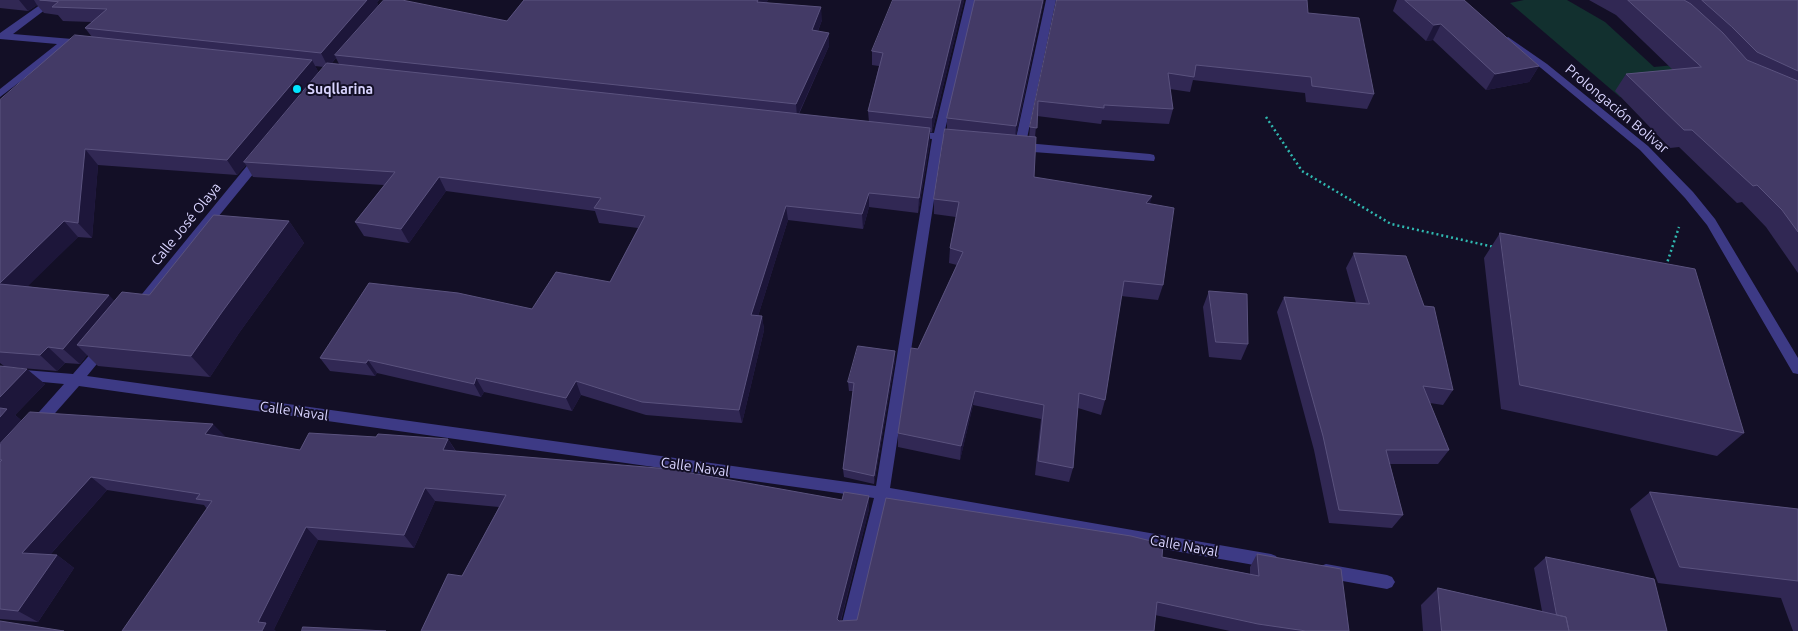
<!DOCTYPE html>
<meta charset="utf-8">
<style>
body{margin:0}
canvas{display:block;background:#130f26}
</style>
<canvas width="1798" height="631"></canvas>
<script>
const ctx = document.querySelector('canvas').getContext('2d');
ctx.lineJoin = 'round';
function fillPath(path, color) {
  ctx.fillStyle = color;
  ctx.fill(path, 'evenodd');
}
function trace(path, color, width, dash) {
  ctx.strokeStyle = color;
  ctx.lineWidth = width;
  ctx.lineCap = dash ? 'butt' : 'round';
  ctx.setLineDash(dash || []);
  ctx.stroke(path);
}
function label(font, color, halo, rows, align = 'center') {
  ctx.font = font + ' Ubuntu,sans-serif';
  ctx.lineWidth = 4;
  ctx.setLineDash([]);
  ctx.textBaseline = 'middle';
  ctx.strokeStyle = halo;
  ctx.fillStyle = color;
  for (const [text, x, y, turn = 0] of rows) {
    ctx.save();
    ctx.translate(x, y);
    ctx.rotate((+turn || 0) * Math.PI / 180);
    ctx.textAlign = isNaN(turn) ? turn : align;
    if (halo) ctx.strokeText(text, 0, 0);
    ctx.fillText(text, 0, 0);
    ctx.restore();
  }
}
const green = new Path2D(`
 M 1524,0 L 1567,0 L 1605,22 L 1654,67 L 1718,61 L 1683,90 L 1620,97 L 1510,3 Z`);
const path = new Path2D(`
 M 1266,117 L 1302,171 L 1391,224 L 1494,247
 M 1666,266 L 1679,227`);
const minor = new Path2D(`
 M 47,0 L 58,0 L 13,34 L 84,40 L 89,43 L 84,46 L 68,45 L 0,97 L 0,89 L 57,44 L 0,39 L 0,33 Z
 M 966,0 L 976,0 L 944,134 L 959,136 L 964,139 L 959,142 L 943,141 L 890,488 L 1271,554 L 1276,556 L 1279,561 L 1276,566 L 1271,568 L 887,500 L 856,631 L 840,631 L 874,498 L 79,386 L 41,429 L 36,431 L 31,429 L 29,425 L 31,421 L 64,384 L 0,378 L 0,368 L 73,374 L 99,344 L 109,344 L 110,348 L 87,376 L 876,486 L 932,139 L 914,137 L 909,134 L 914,131 L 934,133 Z
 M 1046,0 L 1056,0 L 1026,143 L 1150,154 L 1154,155 L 1155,158 L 1154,161 L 1020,151 L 1013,146 L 1015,143 Z
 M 1508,37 L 1547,64 L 1648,146 L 1693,192 L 1715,219 L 1798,358 L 1798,374 L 1793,373 L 1707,225 L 1685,198 L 1640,150 L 1541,68 L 1505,42 L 1503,40 Z
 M 259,155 L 263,156 L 264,159 L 263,162 L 141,311 L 133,311 L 131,308 L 133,305 L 255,156 Z
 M 1326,564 L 1387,575 L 1392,577 L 1395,582 L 1392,587 L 1387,589 L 1326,578 L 1321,576 L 1318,571 L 1321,566 Z`);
const wall = new Path2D(`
 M 0,0 L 379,0 L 377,2 L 378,6 L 507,21 L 524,0 L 768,0 L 766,2 L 822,20 L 818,31 L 829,46 L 799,114 L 869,122 L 868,111 L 879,66 L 872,65 L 872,51 L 964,0 L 932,132 L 930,132 L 930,143 L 918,213 L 869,207 L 863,229 L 788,220 L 758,316 L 762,316 L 764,330 L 742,423 L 646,415 L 581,395 L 572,411 L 484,392 L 481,397 L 377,373 L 375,376 L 330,371 L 320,358 L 532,309 L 610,282 L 638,228 L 599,223 L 595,211 L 446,191 L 409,243 L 364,236 L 355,222 L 384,185 L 253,177 L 246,165 L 237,175 L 98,165 L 92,238 L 78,237 L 27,286 L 115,301 L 149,295 L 289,221 L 304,243 L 239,333 L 210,377 L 98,366 L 87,355 L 80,364 L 65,363 L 57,371 L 10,367 L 45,384 L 15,415 L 22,421 L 226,438 L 300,450 L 376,437 L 448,439 L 456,451 L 869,509 L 841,621 L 857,620 L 1162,557 L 1250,574 L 1250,567 L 1257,554 L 1349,631 L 1230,631 L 1155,615 L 421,631 L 462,576 L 499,507 L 435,501 L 414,548 L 318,540 L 274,629 L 122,631 L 207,509 L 204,505 L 107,490 L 50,555 L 57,555 L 74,568 L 38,622 L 0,619 L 0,366 L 4,366 L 0,363 L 0,100 L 92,37 L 85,28 L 92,22 L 63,21 L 58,15 L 44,13 L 37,5 L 28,11 L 0,8 ZM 336,58 L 339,64 L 332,63 ZM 315,66 L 324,67 L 319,73 Z
 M 1044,0 L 1016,135 L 1029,137 L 1030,127 L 1057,0 L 1308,13 L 1374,94 L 1367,109 L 1306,102 L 1305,93 L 1193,80 L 1190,92 L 1170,89 L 1173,109 L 1169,124 L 1102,120 L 1101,124 L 1037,116 L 1035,137 L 1034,177 L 1150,204 L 1163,285 L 1158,300 L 1121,296 L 1105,400 L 1101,415 L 1078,408 L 1073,468 L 1069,482 L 1035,475 L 1041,419 L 973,405 L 960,460 L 898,447 L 898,433 L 918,349 L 957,265 L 949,263 L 950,248 L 956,217 L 934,214 L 934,199 L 947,129 L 947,118 Z
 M 1397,0 L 1464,0 L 1539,66 L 1529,82 L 1486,90 L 1433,40 L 1426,41 L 1393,11 Z
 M 1589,0 L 1798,0 L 1798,273 L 1766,227 L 1742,202 L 1737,203 L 1679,147 L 1670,148 L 1615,91 L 1626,74 L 1673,70 L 1616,15 Z
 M 1500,233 L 1744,433 L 1717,456 L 1501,409 L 1484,258 Z
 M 1354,253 L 1453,390 L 1443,405 L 1430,403 L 1449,450 L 1438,464 L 1390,464 L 1403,515 L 1392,528 L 1329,523 L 1314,450 L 1277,312 L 1284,297 L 1356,303 L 1346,268 Z
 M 1209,291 L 1248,344 L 1241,360 L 1209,357 L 1203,307 Z
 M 895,360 L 874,484 L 844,477 L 843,469 L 853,391 L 849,391 L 848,382 Z
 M 1650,492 L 1798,509 L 1798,631 L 1793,631 L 1781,598 L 1658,583 L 1630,509 Z
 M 1546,557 L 1667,631 L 1423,631 L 1421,605 L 1438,588 L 1542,611 L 1534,568 Z`);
const shadedWall = new Path2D(`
 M 19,0 L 34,0 L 37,5 L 28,11 Z
 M 367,0 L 379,0 L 377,2 L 379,7 L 335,55 L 336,58 L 328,67 L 321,53 Z
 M 758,0 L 768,0 L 759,15 L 757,2 Z
 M 961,0 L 964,0 L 932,132 L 932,118 Z
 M 1043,0 L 1044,0 L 1015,141 L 1016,126 Z
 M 821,7 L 822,20 L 813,43 L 812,30 Z
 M 1441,24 L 1433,40 L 1426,41 L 1434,25 Z
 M 829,33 L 829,46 L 797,117 L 796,104 Z
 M 312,60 L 320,75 L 244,162 L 246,165 L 237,175 L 227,160 Z
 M 1539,66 L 1529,82 L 1486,90 L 1495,74 Z
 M 930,128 L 930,143 L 918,213 L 919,198 Z
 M 85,149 L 98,165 L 92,238 L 78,223 Z
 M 439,177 L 446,191 L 409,243 L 401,229 Z
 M 869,193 L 869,207 L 863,229 L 862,214 Z
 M 1152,196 L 1148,211 L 1146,203 Z
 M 786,206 L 788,220 L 754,329 L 751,315 Z
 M 64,221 L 78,237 L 16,298 L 0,283 Z
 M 289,221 L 304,243 L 239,333 L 210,377 L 191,356 L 222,312 Z
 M 109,295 L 124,311 L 77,345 L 87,355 L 80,364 L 63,349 Z
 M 762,316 L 764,330 L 742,423 L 739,410 Z
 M 48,347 L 65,363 L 57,371 L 40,355 Z
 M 895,351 L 895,360 L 874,484 L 874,476 Z
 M 368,360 L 377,373 L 375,376 L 366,363 Z
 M 27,369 L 45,384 L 15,415 L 26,424 L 0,452 L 0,397 Z
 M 476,378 L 484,392 L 481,397 L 474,384 Z
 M 576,381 L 581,395 L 572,411 L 566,398 Z
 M 975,391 L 973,405 L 960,460 L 961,446 Z
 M 213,424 L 226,437 L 205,434 Z
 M 448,439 L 456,452 L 443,450 Z
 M 91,477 L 107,490 L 41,565 L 22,553 Z
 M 425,488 L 435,501 L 414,548 L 404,535 Z
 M 869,496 L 869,509 L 838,631 L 837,619 Z
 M 306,527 L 318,540 L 274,629 L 276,631 L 262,631 L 258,622 Z
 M 57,555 L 74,568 L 38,622 L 18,611 Z`);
const building = new Path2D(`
 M 40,0 L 367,0 L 321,53 L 85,28 L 107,9 L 52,7 L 58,2 Z
 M 384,0 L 402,0 L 507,21 L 524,0 L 758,0 L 757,2 L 821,7 L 812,30 L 829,33 L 796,104 L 335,55 Z
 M 893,0 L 961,0 L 932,118 L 868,111 L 883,53 L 872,51 Z
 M 975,0 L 1043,0 L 1016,126 L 947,118 Z
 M 1057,0 L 1307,0 L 1308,13 L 1359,18 L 1374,94 L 1312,86 L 1311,77 L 1196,65 L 1194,77 L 1168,73 L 1173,109 L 1104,105 L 1104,108 L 1038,101 L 1037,128 L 1030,127 Z
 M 1405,0 L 1464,0 L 1539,66 L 1495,74 L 1441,24 L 1434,25 Z
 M 1628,0 L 1684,0 L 1691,4 L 1723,33 L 1747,60 L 1798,81 L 1798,232 L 1782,210 L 1757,185 L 1753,186 L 1692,130 L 1684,130 L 1626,74 L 1701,67 Z
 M 1702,0 L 1798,0 L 1798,71 L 1757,52 L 1732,27 Z
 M 75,35 L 312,60 L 227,160 L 85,149 L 78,223 L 64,221 L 0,283 L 0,100 Z
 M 327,63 L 930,128 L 919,198 L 869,193 L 862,214 L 786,206 L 751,315 L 762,316 L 739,410 L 642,402 L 576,381 L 566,398 L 476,378 L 474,384 L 368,360 L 366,363 L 320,358 L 369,283 L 458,293 L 532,309 L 556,272 L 610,282 L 645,216 L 594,208 L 601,198 L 439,177 L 401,229 L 355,222 L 395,172 L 244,162 Z
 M 945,129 L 1036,137 L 1034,177 L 1152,196 L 1146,203 L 1174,208 L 1163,285 L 1124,281 L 1105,400 L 1079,393 L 1073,468 L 1038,461 L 1044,405 L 975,391 L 961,446 L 898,433 L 911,348 L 918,349 L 963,252 L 950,248 L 959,202 L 934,199 Z
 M 214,215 L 289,221 L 222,312 L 191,356 L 77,345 L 122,292 L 149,295 Z
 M 1500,233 L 1695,269 L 1744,433 L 1520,385 Z
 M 1354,253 L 1406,256 L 1424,306 L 1434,307 L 1453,390 L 1423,386 L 1449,450 L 1386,450 L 1403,515 L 1339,510 L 1323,436 L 1284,297 L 1369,304 Z
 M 0,284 L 109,295 L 63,349 L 48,347 L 40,355 L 0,352 Z
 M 1209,291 L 1247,294 L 1248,344 L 1216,342 Z
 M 858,346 L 895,351 L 874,476 L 843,469 L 854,383 L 848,382 Z
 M 0,366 L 27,369 L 0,397 Z
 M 0,408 L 7,409 L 0,417 Z
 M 30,412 L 213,424 L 205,434 L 300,450 L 309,433 L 376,437 L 378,434 L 448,439 L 443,450 L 669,469 L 842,500 L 844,492 L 869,496 L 837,619 L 839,621 L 857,620 L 886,498 L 1131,536 L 1163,544 L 1162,557 L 1259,576 L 1257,554 L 1341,569 L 1349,631 L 1306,631 L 1258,624 L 1157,602 L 1154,631 L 421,631 L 448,574 L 462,576 L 506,495 L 425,488 L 404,535 L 306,527 L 258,622 L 266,623 L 262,631 L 122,631 L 212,501 L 196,499 L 200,494 L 91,477 L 22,553 L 57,555 L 18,611 L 0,609 L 0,462 L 2,460 L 0,460 L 0,444 Z
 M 1650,492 L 1798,509 L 1798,581 L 1680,567 Z
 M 1546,557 L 1654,579 L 1667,631 L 1569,631 L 1566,617 L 1557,615 Z
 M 1438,588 L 1566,617 L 1569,631 L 1442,631 Z
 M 0,621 L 64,631 L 0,631 Z
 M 303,627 L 386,631 L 302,631 Z`);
const markers = [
 [297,89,5,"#00e5ff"]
];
const poiNames = [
 ["Suqllarina",307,89]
];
const streetNames = [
 ["Prolongación Bolivar",1617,109,40],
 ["Calle José Olaya",186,224,-51],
 ["Calle Naval",294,411,8],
 ["Calle Naval",695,467,8],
 ["Calle Naval",1184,546,10]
];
fillPath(green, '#12302f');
trace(path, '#2fb8b0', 2.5, [2, 3]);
fillPath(minor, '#3d3a85');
fillPath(wall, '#312854');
fillPath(shadedWall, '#1d163a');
fillPath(building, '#433a66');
trace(building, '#5a527e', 1);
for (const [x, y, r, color] of markers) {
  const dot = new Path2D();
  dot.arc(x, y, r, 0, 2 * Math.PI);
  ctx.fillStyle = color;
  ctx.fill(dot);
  trace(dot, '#130f26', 2);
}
label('bold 14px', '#d9d4ff', '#130f26', poiNames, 'left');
label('14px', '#d9d4ff', '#130f26', streetNames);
</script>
